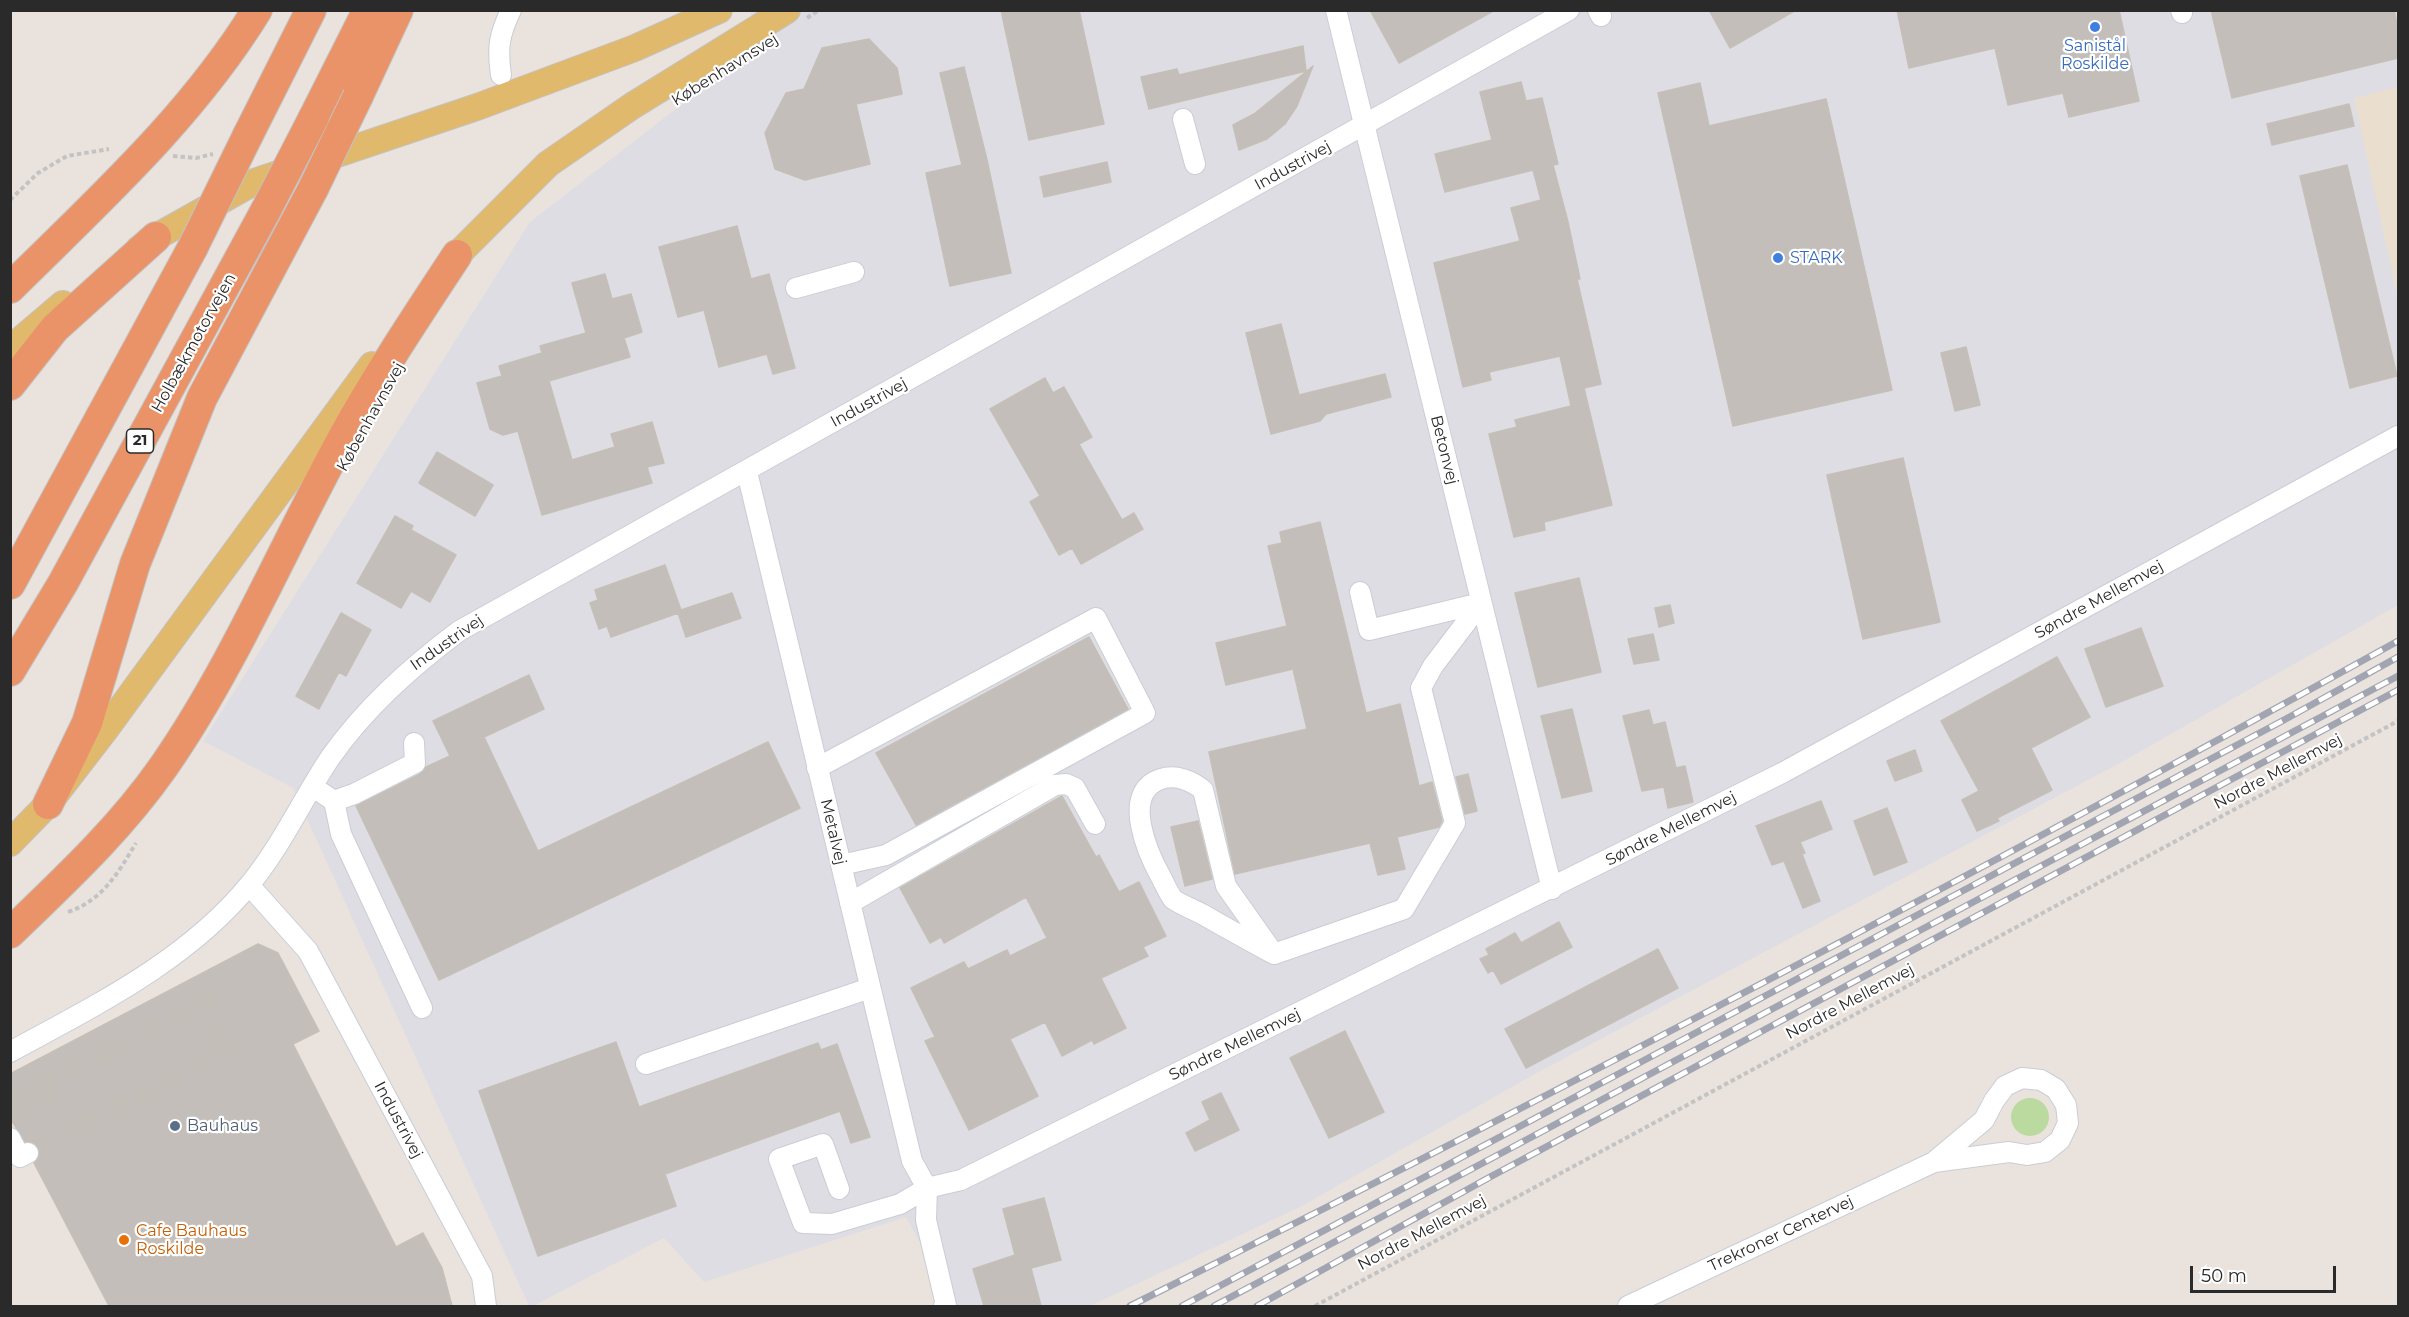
<!DOCTYPE html>
<meta charset="utf-8">
<style>
body{margin:0}
#map{position:relative;width:2409px;height:1317px;overflow:hidden;background:#eae3dd;font-family:Montserrat,sans-serif}
canvas{display:block}
.frame{position:absolute;inset:0;border:12px solid #2a2a2a;pointer-events:none}
.scale{position:absolute;left:2190px;top:1266px;width:146px;height:27px;box-sizing:border-box;border:3px solid #2a2a2a;border-top:0;padding-left:8px;font-size:18px;line-height:21px;white-space:nowrap;color:#2a2a2a;-webkit-text-stroke:4px #fff;paint-order:stroke}
</style>
<div id="map">
<canvas width="2409" height="1317"></canvas>
<div class="frame"></div>
<div class="scale">50 m</div>
</div>
<script>
const ctx = document.querySelector('canvas').getContext('2d');
ctx.lineJoin = 'round';
function fillPath(path, color) {
  ctx.fillStyle = color;
  ctx.fill(path, 'evenodd');
}
function trace(path, color, width, dash) {
  ctx.strokeStyle = color;
  ctx.lineWidth = width;
  ctx.lineCap = dash ? 'butt' : 'round';
  ctx.setLineDash(dash || []);
  ctx.stroke(path);
}
function label(font, color, halo, rows, align = 'center') {
  ctx.font = font + ' Montserrat,sans-serif';
  ctx.lineWidth = 4.5;
  ctx.setLineDash([]);
  ctx.textBaseline = 'middle';
  ctx.strokeStyle = halo;
  ctx.fillStyle = color;
  for (const [text, x, y, turn = 0] of rows) {
    ctx.save();
    ctx.translate(x, y);
    ctx.rotate((+turn || 0) * Math.PI / 180);
    ctx.textAlign = isNaN(turn) ? turn : align;
    if (halo) ctx.strokeText(text, 0, 0);
    ctx.fillText(text, 0, 0);
    ctx.restore();
  }
}
const industrial = new Path2D(`
 M 750,11 L 2398,11 L 2398,605 L 2120,763 L 1533,1075 L 1300,1207 L 1090,1306 L 955,1306 L 906,1217 L 704,1282 L 664,1238 L 533,1306 L 529,1306 L 293,788 L 203,741 L 530,222 L 757,46 Z`);
const education = new Path2D(`
 M 2398,87 L 2398,298 L 2354,98 Z`);
const green = new Path2D(`
 M2011 1117a19 19 0 1 1 38 0a19 19 0 1 1-38 0Z`);
const building = new Path2D(`
 M 1001,10 L 1079,10 L 1104,124 L 1029,140 Z
 M 1370,10 L 1495,10 L 1399,63 Z
 M 1709,10 L 1796,10 L 1730,48 Z
 M 1897,10 L 2119,10 L 2139,101 L 2069,117 L 2063,93 L 2008,105 L 1995,48 L 1909,68 Z
 M 2211,10 L 2394,10 L 2398,28 L 2398,58 L 2232,98 Z
 M 869,39 L 897,68 L 902,94 L 856,104 L 870,164 L 805,180 L 775,169 L 765,133 L 786,93 L 804,89 L 822,48 Z
 M 1303,46 L 1306,71 L 1149,109 L 1141,77 L 1177,69 L 1179,75 Z
 M 1313,66 L 1297,106 L 1285,124 L 1267,139 L 1239,150 L 1233,125 L 1254,114 Z
 M 964,67 L 987,160 L 1011,273 L 950,286 L 926,173 L 962,165 L 940,73 Z
 M 1521,82 L 1526,101 L 1542,98 L 1558,164 L 1553,165 L 1568,222 L 1580,279 L 1577,279 L 1601,384 L 1584,388 L 1612,505 L 1544,522 L 1545,530 L 1514,537 L 1489,434 L 1517,427 L 1515,420 L 1571,406 L 1560,356 L 1489,372 L 1491,380 L 1463,387 L 1434,263 L 1520,241 L 1511,208 L 1541,200 L 1533,170 L 1445,192 L 1435,154 L 1492,140 L 1480,92 Z
 M 1700,83 L 1709,126 L 1826,99 L 1892,390 L 1733,426 L 1658,93 Z
 M 2349,104 L 2354,126 L 2272,145 L 2267,124 Z
 M 1107,162 L 1111,182 L 1044,197 L 1040,177 Z
 M 2347,165 L 2397,376 L 2350,388 L 2300,176 Z
 M 737,226 L 751,279 L 769,274 L 795,368 L 773,374 L 767,354 L 719,367 L 704,310 L 678,317 L 659,247 Z
 M 605,274 L 612,299 L 631,294 L 642,332 L 624,338 L 630,357 L 549,381 L 572,460 L 615,447 L 611,434 L 652,422 L 664,463 L 647,467 L 652,483 L 542,515 L 518,431 L 503,435 L 490,429 L 477,383 L 502,376 L 499,366 L 542,353 L 540,346 L 586,333 L 572,283 Z
 M 1281,324 L 1299,395 L 1385,374 L 1391,397 L 1326,414 L 1320,421 L 1271,434 L 1246,333 Z
 M 1966,347 L 1980,405 L 1955,411 L 1941,353 Z
 M 1045,378 L 1053,393 L 1064,387 L 1092,437 L 1079,444 L 1122,520 L 1134,513 L 1143,529 L 1081,564 L 1072,548 L 1059,555 L 1030,502 L 1040,496 L 990,409 Z
 M 437,452 L 493,485 L 475,516 L 419,483 Z
 M 1903,458 L 1940,622 L 1863,639 L 1827,475 Z
 M 395,516 L 413,526 L 411,530 L 456,555 L 430,602 L 411,591 L 401,608 L 357,583 Z
 M 1320,522 L 1366,713 L 1400,704 L 1419,786 L 1432,782 L 1442,821 L 1439,827 L 1397,837 L 1405,869 L 1378,875 L 1370,843 L 1235,874 L 1209,752 L 1307,729 L 1293,669 L 1226,685 L 1216,643 L 1287,626 L 1268,546 L 1282,543 L 1280,532 Z
 M 665,565 L 681,610 L 732,593 L 741,618 L 686,637 L 678,613 L 611,637 L 607,626 L 599,629 L 590,603 L 598,600 L 595,590 Z
 M 1579,578 L 1601,672 L 1538,687 L 1515,593 Z
 M 1670,605 L 1674,623 L 1659,627 L 1655,608 Z
 M 341,613 L 371,630 L 346,676 L 339,672 L 319,709 L 296,696 Z
 M 2141,628 L 2163,686 L 2106,707 L 2085,649 Z
 M 1653,634 L 1659,660 L 1634,664 L 1628,639 Z
 M 1089,637 L 1128,709 L 916,825 L 876,753 Z
 M 2057,657 L 2090,717 L 2031,748 L 2052,790 L 1997,818 L 1999,821 L 1977,831 L 1962,800 L 1979,791 L 1941,721 Z
 M 529,675 L 544,709 L 484,737 L 538,851 L 768,742 L 800,808 L 439,980 L 356,806 L 420,774 L 426,767 L 450,756 L 433,721 Z
 M 1572,709 L 1592,791 L 1562,798 L 1541,716 Z
 M 1649,710 L 1653,725 L 1665,722 L 1676,768 L 1685,766 L 1693,802 L 1668,808 L 1664,787 L 1642,791 L 1623,716 Z
 M 1915,750 L 1922,771 L 1895,781 L 1887,761 Z
 M 1468,774 L 1477,811 L 1465,814 L 1456,777 Z
 M 1062,796 L 1096,857 L 1099,855 L 1119,892 L 1139,882 L 1166,936 L 1143,947 L 1148,956 L 1101,978 L 1126,1028 L 1094,1044 L 1092,1040 L 1062,1056 L 1045,1022 L 1010,1039 L 1038,1096 L 969,1130 L 925,1041 L 935,1037 L 911,988 L 964,962 L 968,969 L 1007,950 L 1010,956 L 1047,938 L 1026,897 L 944,943 L 941,937 L 930,943 L 900,888 Z
 M 1821,801 L 1832,829 L 1800,842 L 1805,853 L 1802,854 L 1820,901 L 1803,908 L 1784,861 L 1772,865 L 1756,826 Z
 M 1887,808 L 1907,862 L 1874,875 L 1854,821 Z
 M 1198,821 L 1212,879 L 1185,886 L 1171,827 Z
 M 1559,922 L 1572,947 L 1501,984 L 1493,970 L 1488,973 L 1480,959 L 1489,955 L 1486,949 L 1515,933 L 1521,943 Z
 M 258,944 L 278,953 L 319,1031 L 293,1044 L 396,1247 L 423,1233 L 442,1268 L 452,1306 L 109,1306 L 34,1163 L 40,1154 L 38,1147 L 34,1143 L 25,1142 L 10,1118 L 10,1074 Z
 M 1658,949 L 1678,988 L 1526,1068 L 1505,1029 Z
 M 1345,1031 L 1384,1112 L 1329,1138 L 1290,1058 Z
 M 616,1042 L 639,1107 L 818,1043 L 821,1050 L 837,1044 L 870,1137 L 851,1143 L 840,1111 L 665,1174 L 676,1206 L 538,1256 L 479,1091 Z
 M 1221,1093 L 1239,1130 L 1195,1151 L 1186,1133 L 1210,1120 L 1202,1102 Z
 M 1044,1198 L 1061,1260 L 1031,1268 L 1041,1306 L 984,1306 L 973,1269 L 1015,1255 L 1003,1209 Z`);
const minorTunnel = new Path2D(`
 M 10,1100 L 206,1001 L 232,1047 L 28,1153
 M 10,1116 L 45,1098 L 47,1081`);
const path = new Path2D(`
 M 807,18 L 819,10
 M 173,156 L 196,158 L 213,154
 M 10,200 L 38,173 L 67,156 L 109,149
 M 68,912 C 103,900 118,873 136,843
 M 1315,1306 L 2398,721`);
const minor = new Path2D(`
 M 1336,10 L 1552,889
 M 1598,10 L 1601,16
 M 2181,10 L 2182,13
 M 501,75 C 497,48 499,35 511,10
 M 1183,119 L 1195,164
 M 796,288 L 854,272
 M 747,472 L 912,1161 L 927,1188
 M 817,768 L 1096,618 L 1145,713 L 886,855 L 841,865
 M 313,787 L 334,801 L 341,834 L 422,1008
 M 334,801 L 354,794 L 415,763 L 414,743
 M 249,885 L 308,951 L 482,1276 L 486,1306
 M 850,903 L 1055,785 L 1066,784 L 1075,788 L 1095,824
 M 1274,954 L 1226,886 L 1203,790 C 1192,781 1176,774 1161,779 C 1120,792 1148,854 1162,879 C 1165,885 1169,894 1173,899 C 1181,905 1193,909 1202,914 C 1226,928 1250,941 1274,954 L 1404,909 L 1455,823 L 1421,688 L 1433,666 L 1481,603 L 1369,630 L 1360,592
 M 10,1052 C 96,1005 187,961 250,884 C 282,845 302,800 330,758 C 365,708 410,668 459,631 L 1569,10
 M 646,1064 L 870,988
 M 10,1138 L 20,1157 L 28,1153
 M 927,1188 L 926,1220 L 946,1305 L 944,1306
 M 839,1189 L 823,1144 L 779,1159 L 803,1223 L 832,1224 L 900,1204 L 927,1188 L 961,1180 L 1782,773 L 2398,436
 M 1628,1306 L 1934,1162 L 1984,1120 L 1994,1101 L 2005,1086 L 2022,1078 L 2041,1080 L 2056,1089 L 2066,1105 L 2068,1123 L 2060,1140 L 2045,1152 L 2027,1155 L 2009,1152 L 1934,1162`);
const major = new Path2D(`
 M 139,249 L 156,237 L 254,182 L 477,107 L 635,48 L 719,10
 M 446,270 L 457,255 L 548,164 L 632,106 L 787,10
 M 10,349 L 63,304
 M 10,843 L 48,804 L 105,730 L 372,365`);
const highway = new Path2D(`
 M 358,96 L 398,10
 M 314,117 L 368,10
 M 248,135 L 311,10
 M 10,288 C 98,201 192,116 257,10
 M 10,385 L 55,328 L 156,237
 M 10,584 L 193,247
 M 10,671 L 63,583 L 266,210
 M 48,804 L 87,723 L 135,564 L 202,398 L 313,189
 M 10,933 C 65,880 121,828 164,766 C 236,662 285,542 346,432 C 380,371 419,313 457,255`);
const rail = new Path2D(`
 M 1130,1306 C 1557,1093 1981,872 2398,641
 M 1182,1306 L 2284,720 L 2398,657
 M 1214,1306 L 2398,676
 M 1257,1306 L 1490,1177 L 2398,690`);
const highwayBridge = new Path2D(`
 M 313,189 L 358,96
 M 266,210 L 314,117
 M 193,247 L 248,135`);
const markers = [
 [2095,27,6,"#3f7fe0"],
 [1778,258,6,"#3f7fe0"],
 [175,1126,6,"#5c6f8a"],
 [124,1240,6,"#e8710a"]
];
const shields = [
 [140,441,27]
];
const shieldNames = [
 ["21",140,441]
];
const shopNames = [
 ["Sanistål",2095,46],
 ["Roskilde",2095,64],
 ["STARK",1790,258,"left"]
];
const streetNames = [
 ["Københavnsvej",725,70,-32],
 ["Industrivej",1293,166,-29],
 ["Holbækmotorvejen",194,343,-61],
 ["Industrivej",869,403,-29],
 ["Københavnsvej",371,417,-61],
 ["Betonvej",1444,450,76],
 ["Søndre Mellemvej",2099,600,-29],
 ["Industrivej",447,643,-35],
 ["Nordre Mellemvej",2278,772,-28],
 ["Søndre Mellemvej",1671,829,-27],
 ["Metalvej",833,832,77],
 ["Nordre Mellemvej",1850,1002,-28],
 ["Søndre Mellemvej",1235,1045,-26],
 ["Industrivej",398,1120,62],
 ["Nordre Mellemvej",1422,1233,-28],
 ["Trekroner Centervej",1781,1234,-25]
];
const serviceNames = [
 ["Bauhaus",187,1126]
];
const foodNames = [
 ["Cafe Bauhaus",136,1231],
 ["Roskilde",136,1249]
];
fillPath(industrial, '#dedde3');
fillPath(education, '#eadecf');
fillPath(green, '#badaa0');
fillPath(building, '#c3beb9');
trace(building, '#c5bfb7', 1.5);
trace(minorTunnel, '#c4beb9', 20, [20, 10]);
trace(minor, '#c9cdd6', 22);
trace(major, '#c3c3c3', 28);
trace(highway, '#c3c3c3', 32);
trace(path, '#c3c3c3', 4, [4.5, 3]);
trace(minor, '#fff', 20);
trace(major, '#e0b96d', 26);
trace(highway, '#eb9368', 30);
trace(rail, '#a1a5b2', 7);
trace(rail, '#fff', 4.5, [14]);
trace(highwayBridge, '#c3c3c3', 32, []);
trace(highwayBridge, '#eb9368', 30);
for (const [x, y, r, color] of markers) {
  const dot = new Path2D();
  dot.arc(x, y, r, 0, 2 * Math.PI);
  ctx.fillStyle = color;
  ctx.fill(dot);
  trace(dot, '#fff', 2);
}
for (const [x, y, w] of shields) {
  const box = new Path2D();
  box.roundRect(x - w / 2, y - 12, w, 24, 4.5);
  ctx.fillStyle = '#fff';
  ctx.fill(box);
  trace(box, '#2a2a2a', 1.5);
}
label('bold 15px', '#2a2a2a', null, shieldNames);
label('16px', '#366cbe', '#fff', shopNames);
label('16px', '#2a2a2a', '#fff', streetNames);
label('16px', '#4e5e75', '#fff', serviceNames, 'left');
label('16px', '#c56008', '#fff', foodNames, 'left');
</script>
